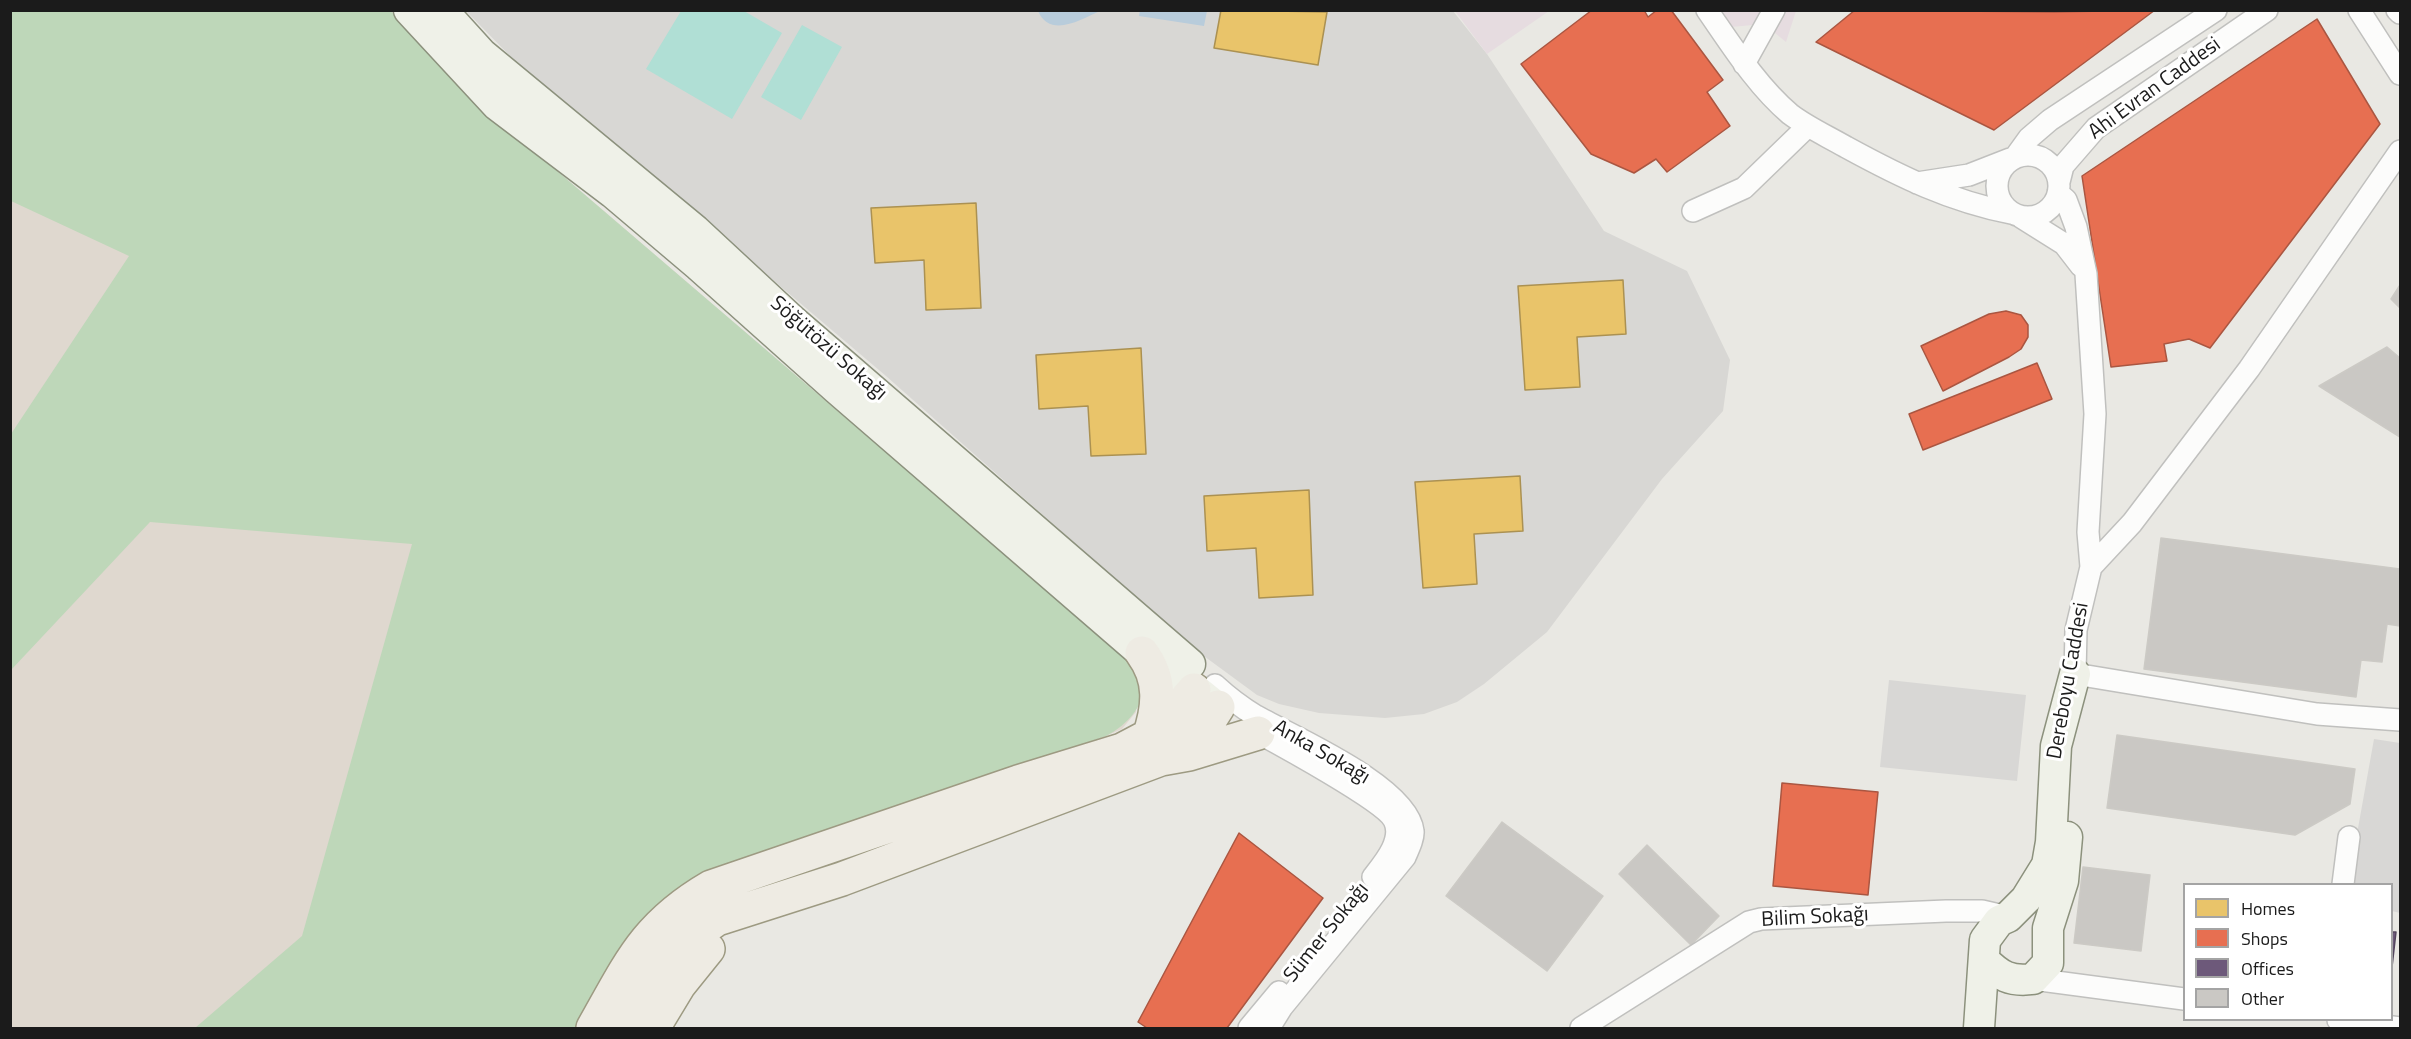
<!DOCTYPE html>
<meta charset="utf-8">
<style>
body{margin:0}
#map{position:relative;width:2411px;height:1039px;overflow:hidden;background:#e9e8e3;font-family:"Titillium Web",sans-serif}
canvas{display:block}
.frame{position:absolute;inset:0;border:12px solid #1b1b1b;pointer-events:none}
.legend{position:absolute;left:2183px;top:883px;width:210px;height:138px;box-sizing:border-box;background:#fff;border:2px solid #a4a4a4;margin:0;padding:8px 10px;list-style:none;font-size:18px;color:#1b1b1b}
.legend li{display:flex;align-items:center;gap:12px;height:30px}
.legend b{width:30px;border:2px solid #a4a4a4}
</style>
<div id="map">
<canvas width="2411" height="1039"></canvas>
<div class="frame"></div>
<ul class="legend">
<li><b style="height:16px;background:#e9c46a"></b>Homes</li>
<li><b style="height:16px;background:#e76f51"></b>Shops</li>
<li><b style="height:16px;background:#6d597a"></b>Offices</li>
<li><b style="height:16px;background:#cac8c4"></b>Other</li>
</ul>
</div>
<script>
const ctx = document.querySelector('canvas').getContext('2d');
ctx.lineJoin = 'round';
function fillPath(path, color) {
  ctx.fillStyle = color;
  ctx.fill(path, 'evenodd');
}
function trace(path, color, width, dash) {
  ctx.strokeStyle = color;
  ctx.lineWidth = width;
  ctx.lineCap = dash ? 'butt' : 'round';
  ctx.setLineDash(dash || []);
  ctx.stroke(path);
}
function label(font, color, halo, rows, align = 'center') {
  ctx.font = font + ' "Titillium Web",sans-serif';
  ctx.lineWidth = 6;
  ctx.setLineDash([]);
  ctx.textBaseline = 'middle';
  ctx.strokeStyle = halo;
  ctx.fillStyle = color;
  for (const [text, x, y, turn = 0] of rows) {
    ctx.save();
    ctx.translate(x, y);
    ctx.rotate((+turn || 0) * Math.PI / 180);
    ctx.textAlign = isNaN(turn) ? turn : align;
    if (halo) ctx.strokeText(text, 0, 0);
    ctx.fillText(text, 0, 0);
    ctx.restore();
  }
}
const residential = new Path2D(`
 M 466,11 L 1453,11 L 1487,54 L 1604,231 L 1687,271 L 1730,360 L 1723,411 L 1662,479 L 1547,632 L 1484,684 L 1457,702 L 1424,714 L 1385,718 L 1319,713 L 1279,704 L 1257,695 L 1193,648 L 886,376 L 515,61 Z`);
const industrial = new Path2D(`
 M 1455,11 L 1549,11 L 1487,54 Z
 M 1720,11 L 1796,11 L 1786,42 L 1764,24 L 1731,27 Z`);
const military = new Path2D(`
 M 10,11 L 391,11 L 459,87 L 1126,658 L 1136,712 L 1122,729 L 1106,736 L 680,887 L 649,913 L 632,932 L 578,1028 L 11,1028 Z`);
const forest = new Path2D(`
 M 11,11 L 391,11 L 459,87 L 1126,658 C 1131,663 1139,670 1141,676 C 1150,703 1126,726 1106,736 L 680,887 C 630,922 607,976 578,1028 L 195,1028 L 302,936 L 412,544 L 150,522 L 11,670 L 11,434 L 129,256 L 11,201 Z`);
const pitch = new Path2D(`
 M 681,11 L 744,11 L 782,33 L 732,119 L 646,69 Z
 M 802,25 L 842,47 L 801,120 L 761,97 Z`);
const parking = new Path2D(`
 M 1889,680 L 2026,695 L 2017,781 L 1880,767 Z
 M 2374,739 L 2400,743 L 2400,913 L 2392,911 L 2392,884 L 2348,884 Z`);
const water = new Path2D(`
 M 1140,10 L 1207,10 L 1207,11 L 1204,26 L 1139,16 Z
 M 1038,11 L 1100,11 C 1082,19 1050,39 1038,11 Z`);
const homes = new Path2D(`
 M 1221,10 L 1327,12 L 1318,65 L 1214,48 Z
 M 976,203 L 981,308 L 926,310 L 924,260 L 875,263 L 871,208 Z
 M 1623,280 L 1626,334 L 1577,337 L 1580,387 L 1525,390 L 1518,286 Z
 M 1141,348 L 1146,454 L 1091,456 L 1088,406 L 1039,409 L 1036,355 Z
 M 1520,476 L 1523,531 L 1474,534 L 1477,584 L 1423,588 L 1415,482 Z
 M 1309,490 L 1313,595 L 1259,598 L 1256,548 L 1207,551 L 1204,496 Z`);
const shops = new Path2D(`
 M 1592,10 L 1644,10 L 1648,17 L 1657,10 L 1671,10 L 1723,80 L 1707,92 L 1730,126 L 1667,172 L 1656,159 L 1634,173 L 1591,154 L 1521,64 Z
 M 1855,10 L 2054,12 L 2155,10 L 1994,130 L 1816,42 Z
 M 2317,19 L 2380,124 L 2210,348 L 2189,339 L 2164,344 L 2167,361 L 2111,367 L 2082,176 Z
 M 2006,311 L 2021,315 L 2028,325 L 2028,337 L 2021,349 L 2009,357 L 1943,391 L 1921,346 L 1989,314 Z
 M 2037,363 L 2052,399 L 1923,450 L 1909,414 Z
 M 1782,783 L 1878,792 L 1868,895 L 1773,886 Z
 M 1239,833 L 1323,898 L 1227,1028 L 1147,1028 L 1138,1022 Z`);
const offices = new Path2D(`
 M 2392,932 L 2396,932 L 2392,967 Z`);
const building = new Path2D(`
 M 2400,285 L 2400,308 L 2391,299 Z
 M 2387,347 L 2400,358 L 2400,437 L 2319,386 Z
 M 2161,538 L 2400,569 L 2400,626 L 2387,624 L 2382,662 L 2361,660 L 2356,697 L 2144,669 Z
 M 2117,735 L 2355,769 L 2350,804 L 2295,835 L 2107,808 Z
 M 1502,822 L 1603,896 L 1547,971 L 1446,896 Z
 M 1647,845 L 1719,916 L 1691,945 L 1619,874 Z
 M 2083,867 L 2150,875 L 2141,951 L 2074,943 Z`);
const street = new Path2D(`
 M 1707,10 C 1732,46 1757,86 1790,114 C 1807,127 1827,136 1846,147 C 1901,177 1950,201 2011,213
 M 2359,10 L 2400,74
 M 2397,10 L 2400,13
 M 1744,64 L 1774,10
 M1997 186a31 31 0 1 1 62 0a31 31 0 1 1-62 0Z
 M 2016,156 L 2029,138 L 2050,120 L 2216,10
 M 2059,182 L 2063,166 L 2096,128 L 2267,10
 M 1917,183 L 1969,175 L 2010,159
 M 2058,193 L 2066,200 L 2076,227 L 2086,274 L 2095,414 L 2088,532 L 2091,567 L 2076,630 L 2075,674 L 2317,714 L 2400,720
 M 1693,211 L 1744,188 L 1808,126
 M 2021,217 L 2064,244 L 2081,266
 M 2091,567 L 2132,523 L 2249,369 L 2400,151
 M 1215,685 C 1228,697 1241,707 1256,716 C 1293,737 1408,786 1413,831 C 1414,838 1408,850 1405,857 L 1282,1007 L 1269,1028
 M 1255,731 C 1279,744 1384,801 1394,820 C 1404,840 1384,863 1373,877
 M 2343,884 L 2349,837
 M 2033,979 L 2184,999
 M 2338,1020 L 2400,1028
 M 1249,1028 L 1279,992
 M 1581,1028 L 1749,922 L 1761,919 L 1946,911 L 1982,911 L 2008,917`);
const secondary = new Path2D(`
 M 409,10 L 497,105 L 613,193 L 698,265 L 838,390 L 1142,653 L 1170,669 L 1213,704
 M 442,10 L 482,54 L 695,230 L 793,321 L 1190,664
 M 1984,960 C 2000,976 2010,982 2033,979 L 2048,963 L 2048,928 L 2063,881 L 2067,837
 M 1979,1028 L 1985,940 L 1999,921 L 2008,917 L 2026,899 L 2047,865 L 2051,842 L 2056,746 L 2075,674`);
const primary = new Path2D(`
 M 1142,653 C 1162,680 1159,707 1149,737
 M 1172,751 L 1206,726 L 1218,707
 M 593,1028 C 629,965 644,926 711,887 L 1018,782 L 1122,750 L 1160,730 L 1194,690
 M 625,1028 L 659,974 L 674,954 L 687,940 L 717,919 L 842,879 L 1161,759 L 1189,754 L 1258,733
 M 653,1028 L 679,985 L 708,949`);
const streetNames = [
 ["Ahi Evran Caddesi",2155,89,-36],
 ["Söğütözü Sokağı",828,349,41],
 ["Dereboyu Caddesi",2069,681,-80],
 ["Anka Sokağı",1321,753,30],
 ["Bilim Sokağı",1815,918,-3],
 ["Sümer Sokağı",1327,933,-51]
];
fillPath(residential, '#d8d7d4');
fillPath(industrial, '#e6dce0');
fillPath(military, '#dfd8cf');
fillPath(forest, '#bed7b9');
fillPath(pitch, '#b0dfd5');
fillPath(parking, '#d8d7d5');
fillPath(water, '#b8ccdb');
fillPath(homes, '#e9c46a');
trace(homes, '#ab9152', 1.5);
fillPath(shops, '#e76f51');
trace(shops, '#aa5641', 1.5);
fillPath(offices, '#6d597a');
trace(offices, '#54465e', 1.5);
fillPath(building, '#cac8c4');
trace(building, '#cccac5', 1.5);
trace(street, '#c0c0be', 24);
trace(secondary, '#8c917d', 33);
trace(primary, '#9d9a82', 36);
trace(street, '#fcfcfb', 21);
trace(secondary, '#eff1e8', 30);
trace(primary, '#eeebe3', 33);
label('21px', '#1b1b1b', '#fff', streetNames);
</script>
